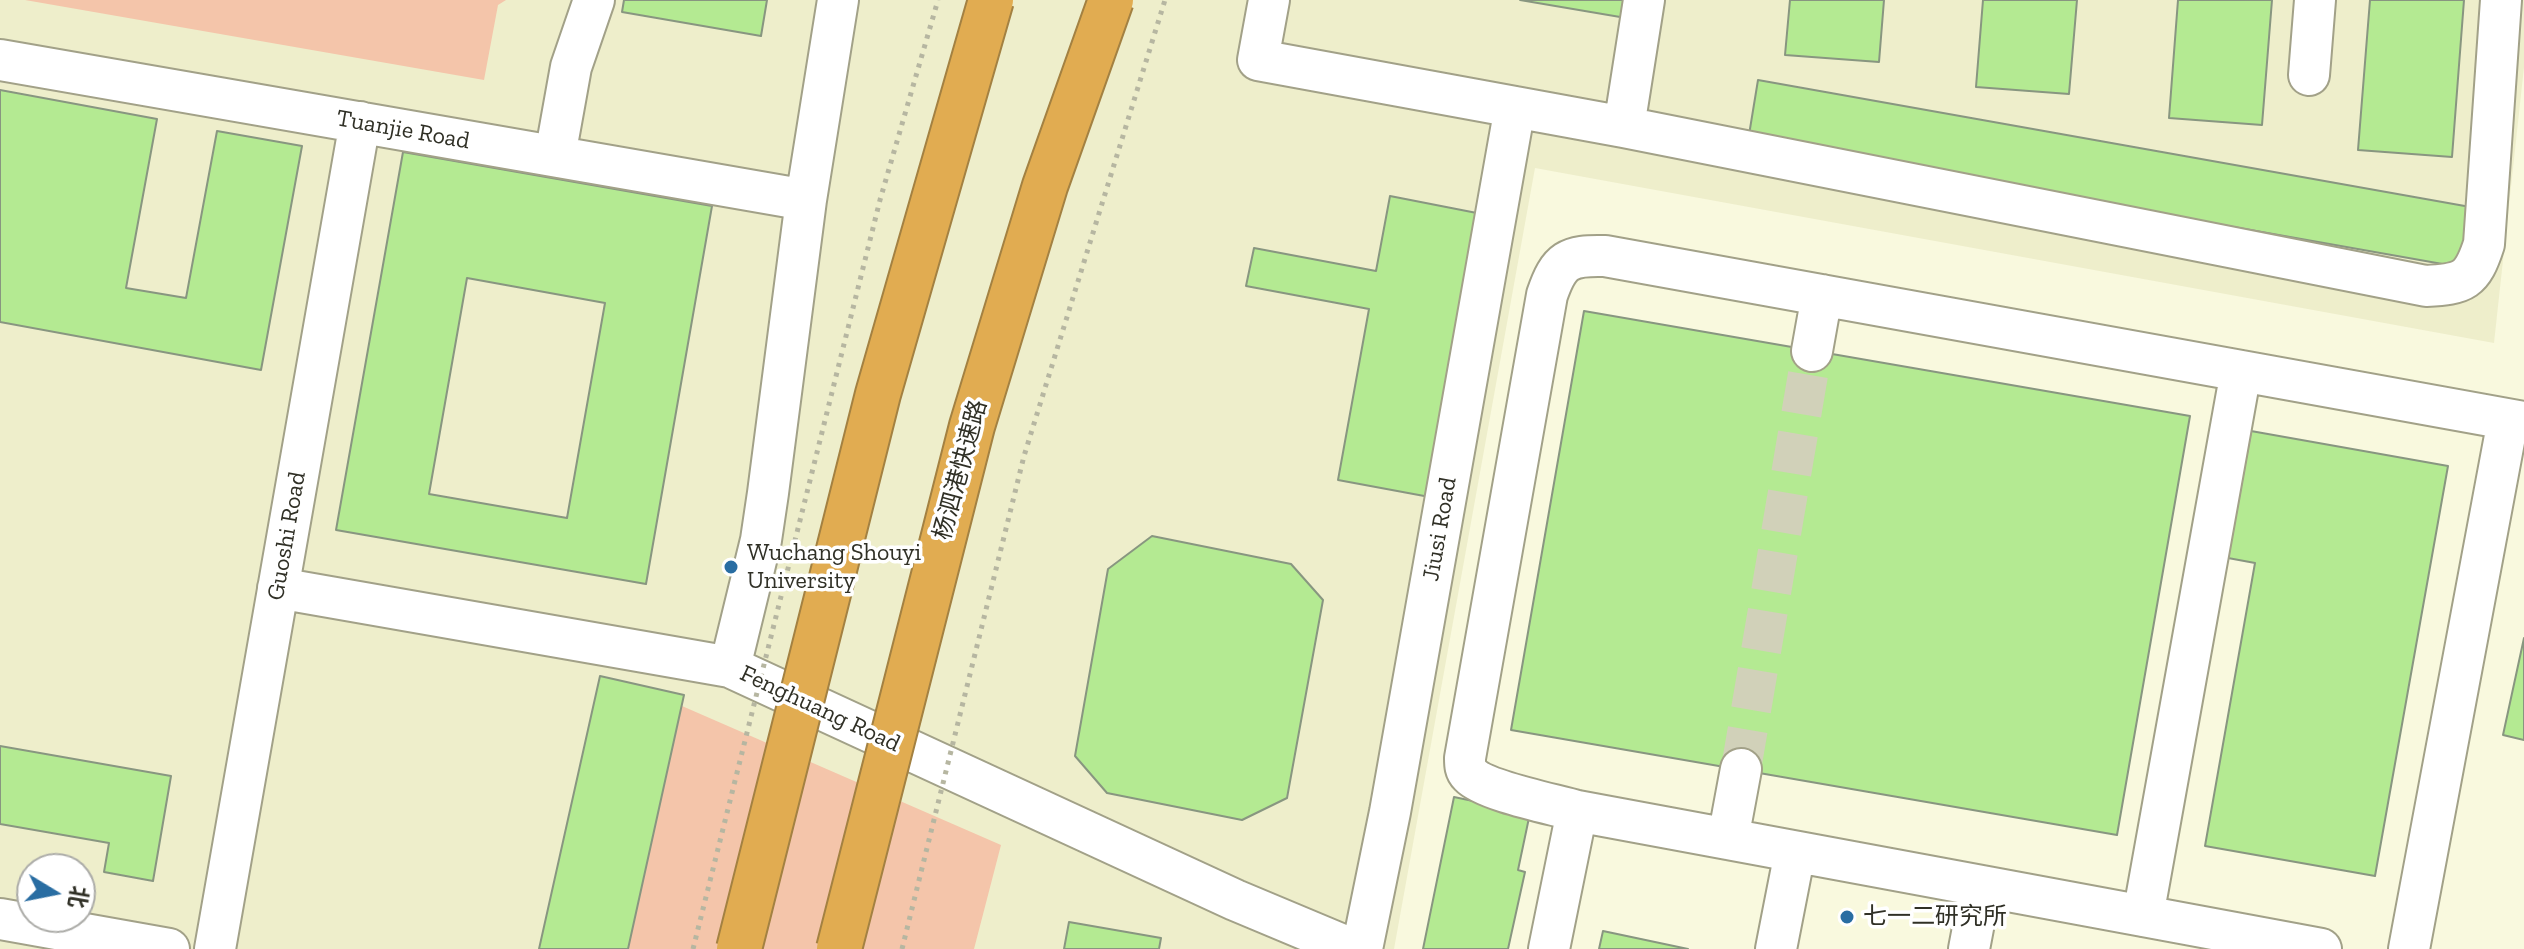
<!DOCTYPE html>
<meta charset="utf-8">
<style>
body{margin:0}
#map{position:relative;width:2524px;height:949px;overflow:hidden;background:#f9f9de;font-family:"Zilla Slab","Noto Sans SC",serif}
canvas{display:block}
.north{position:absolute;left:16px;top:853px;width:80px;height:80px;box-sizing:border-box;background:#fff;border:2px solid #acaca8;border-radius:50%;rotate:100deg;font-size:22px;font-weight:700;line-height:32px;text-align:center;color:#303026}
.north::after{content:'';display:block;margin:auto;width:28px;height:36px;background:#296da2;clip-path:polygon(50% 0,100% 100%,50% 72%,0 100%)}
</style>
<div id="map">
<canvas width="2524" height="949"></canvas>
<div class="north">北</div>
</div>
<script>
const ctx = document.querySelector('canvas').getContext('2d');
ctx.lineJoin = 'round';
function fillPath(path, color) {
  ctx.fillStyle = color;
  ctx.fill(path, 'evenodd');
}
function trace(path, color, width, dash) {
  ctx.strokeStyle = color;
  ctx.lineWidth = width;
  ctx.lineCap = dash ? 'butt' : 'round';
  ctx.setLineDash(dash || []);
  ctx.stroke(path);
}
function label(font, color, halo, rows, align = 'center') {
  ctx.font = font + ' "Zilla Slab","Noto Sans SC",serif';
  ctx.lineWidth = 7;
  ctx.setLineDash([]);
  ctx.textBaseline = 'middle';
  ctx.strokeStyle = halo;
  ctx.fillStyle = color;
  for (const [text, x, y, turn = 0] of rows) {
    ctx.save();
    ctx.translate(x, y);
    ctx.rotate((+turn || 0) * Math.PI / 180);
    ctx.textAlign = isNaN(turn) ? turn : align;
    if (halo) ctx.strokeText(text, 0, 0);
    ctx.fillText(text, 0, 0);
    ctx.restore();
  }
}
const built = new Path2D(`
 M 0,0 L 2524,0 L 2524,67 L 2494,343 L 1535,168 L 1394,949 L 0,949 ZM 32,869 L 80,869 L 80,917 L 32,917 Z`);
const green = new Path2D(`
 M 25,0 L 506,0 L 498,5 L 484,80 Z
 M 682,706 L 1001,845 L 974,949 L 628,949 Z`);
const building = new Path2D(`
 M 624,0 L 767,0 L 761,36 L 622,12 Z
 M 1520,0 L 1629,0 L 1626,18 Z
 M 1790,0 L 1884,0 L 1879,62 L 1785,55 Z
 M 1983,0 L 2077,0 L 2069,94 L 1976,87 Z
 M 2178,0 L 2272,0 L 2262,125 L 2169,118 Z
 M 2370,0 L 2464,0 L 2452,157 L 2358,150 Z
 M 1758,80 L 2476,208 L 2465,268 L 1748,141 Z
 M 0,90 L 157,119 L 126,288 L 186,298 L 217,131 L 302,146 L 261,370 L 0,322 Z
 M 403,152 L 712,206 L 646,584 L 336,530 ZM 467,278 L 605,303 L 567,518 L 429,494 Z
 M 1390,196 L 1487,215 L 1435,498 L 1338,480 L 1369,309 L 1246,286 L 1254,248 L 1376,271 Z
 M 1584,311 L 2190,416 L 2117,835 L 1511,730 Z
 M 2251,431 L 2448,466 L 2375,876 L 2205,846 L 2255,563 L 2228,558 Z
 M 1152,536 L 1291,564 L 1323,600 L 1287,798 L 1242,820 L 1107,793 L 1075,756 L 1108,569 Z
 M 2524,638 L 2524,740 L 2503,735 Z
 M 600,676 L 684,695 L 628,949 L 539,949 Z
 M 0,746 L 171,776 L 153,881 L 104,872 L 109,843 L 0,824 Z
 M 1454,797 L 1530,813 L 1518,870 L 1525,872 L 1508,949 L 1423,949 Z
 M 1069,922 L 1161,938 L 1159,949 L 1064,949 Z
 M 1603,931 L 1688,949 L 1599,949 Z`);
const minorTunnel = new Path2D(`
 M 1741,769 L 1812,351`);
const minor = new Path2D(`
 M 1269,0 L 1258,60 L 1624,127 L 2426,286 C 2464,284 2472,281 2484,244 L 2501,0
 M 0,60 L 806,200
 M 2309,75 L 2315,0
 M 1624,127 L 1644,0
 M 555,156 L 571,67 L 594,0
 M 1812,351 L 1822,295
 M 278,588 L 730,667 L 1235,900 L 1352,949
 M 730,667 L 761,540 L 768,493 L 806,200 L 838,0
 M 1728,839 L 1741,769
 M 2143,916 L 2241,371
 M 0,919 L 169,949
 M 215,949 L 360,122
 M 1362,949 L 1390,812 L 1515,107
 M 1549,949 L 1577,811
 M 1776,949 L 1795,852
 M 1969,949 L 1981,886
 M 2321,949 L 1577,811 C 1553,804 1485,791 1470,775 C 1465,770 1465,765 1465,758 L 1547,295 C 1559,260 1568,255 1605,256 L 2524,422
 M 2409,949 L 2508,420`);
const pathBridge = new Path2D(`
 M 693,949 L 880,200 L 938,0
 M 902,949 L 1024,456 L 1165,0`);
const highwayBridge = new Path2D(`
 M 739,949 L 878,394 L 991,0
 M 839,949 L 972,426 L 1045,186 L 1111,0`);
const markers = [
 [731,567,8,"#296da2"],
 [1847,917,8,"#296da2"]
];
const streetNames = [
 ["Tuanjie Road",403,130,10],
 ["杨泗港快速路",961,470,-75],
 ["Jiusi Road",1440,529,-80],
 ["Guoshi Road",287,536,-80],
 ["Fenghuang Road",820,709,25]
];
const poiNames = [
 ["Wuchang Shouyi",747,553],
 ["University",747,581],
 ["七一二研究所",1863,917]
];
fillPath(built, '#eeeecb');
fillPath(green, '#f4c5aa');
fillPath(building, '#b4ea92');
trace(building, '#889680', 2);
trace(minorTunnel, '#d1d1b9', 40, [40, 20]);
trace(minor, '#a2a188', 44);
trace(minor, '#fff', 40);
trace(highwayBridge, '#a38142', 48, []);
trace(pathBridge, '#b6b6a1', 5, [4, 6]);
trace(highwayBridge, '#e1ac51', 44);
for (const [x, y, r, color] of markers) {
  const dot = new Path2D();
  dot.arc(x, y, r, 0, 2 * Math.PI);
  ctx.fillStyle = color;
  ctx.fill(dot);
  trace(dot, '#fff', 3);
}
label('24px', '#303026', '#fff', streetNames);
label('24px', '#303026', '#fff', poiNames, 'left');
</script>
